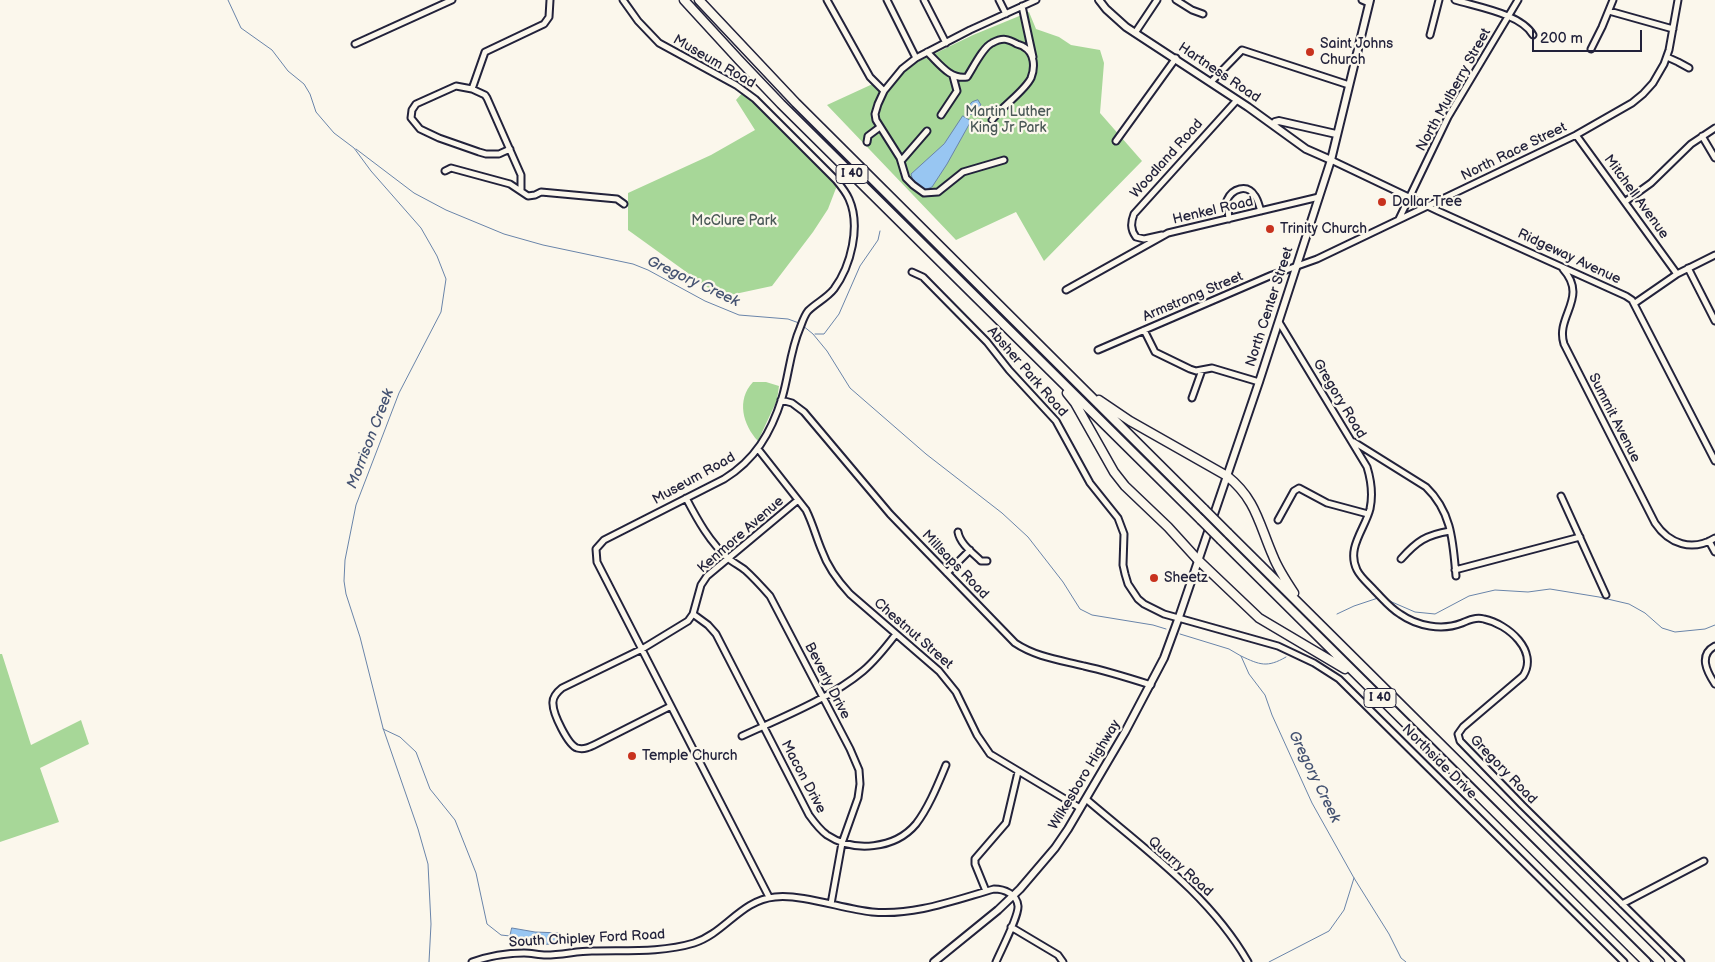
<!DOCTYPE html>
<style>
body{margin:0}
#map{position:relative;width:1715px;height:962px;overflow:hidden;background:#fbf7ec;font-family:"Balsamiq Sans",sans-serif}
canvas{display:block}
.scale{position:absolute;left:1532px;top:30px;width:110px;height:22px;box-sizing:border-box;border:2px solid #22223b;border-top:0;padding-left:6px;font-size:15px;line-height:18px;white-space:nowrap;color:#22223b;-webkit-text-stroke:4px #fbf7ec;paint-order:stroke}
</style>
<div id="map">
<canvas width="1715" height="962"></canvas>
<div class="scale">200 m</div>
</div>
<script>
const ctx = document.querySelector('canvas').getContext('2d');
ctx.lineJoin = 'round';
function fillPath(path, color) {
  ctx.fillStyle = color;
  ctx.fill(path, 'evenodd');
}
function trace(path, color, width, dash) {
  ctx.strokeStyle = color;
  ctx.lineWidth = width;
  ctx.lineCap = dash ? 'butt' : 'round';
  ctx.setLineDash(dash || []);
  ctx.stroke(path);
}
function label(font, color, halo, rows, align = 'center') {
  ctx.font = font + ' "Balsamiq Sans",sans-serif';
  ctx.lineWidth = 4.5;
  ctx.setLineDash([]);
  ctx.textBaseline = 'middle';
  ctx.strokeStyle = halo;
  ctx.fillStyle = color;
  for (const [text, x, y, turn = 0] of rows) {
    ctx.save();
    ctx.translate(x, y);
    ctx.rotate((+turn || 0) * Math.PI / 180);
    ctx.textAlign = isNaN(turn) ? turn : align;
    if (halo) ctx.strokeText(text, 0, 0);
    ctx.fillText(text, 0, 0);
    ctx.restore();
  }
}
const green = new Path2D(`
 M 1029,12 L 1036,29 L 1059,37 L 1071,45 L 1100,50 L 1104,63 L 1100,113 L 1142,161 L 1044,261 L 1016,212 L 956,240 L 827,105 L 877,82 L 882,89 L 887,92 L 897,79 L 911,65 L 973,35 Z
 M 744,91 L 838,183 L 828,209 L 813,232 L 772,286 L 721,297 L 628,230 L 628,193 L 711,155 L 755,130 L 736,100 Z
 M 753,382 L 766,382 L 779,386 L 777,400 L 758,441 C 743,425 736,400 753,382 Z
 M 0,654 L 2,654 L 31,745 L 81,720 L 89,744 L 40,768 L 59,822 L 0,842 Z`);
const water = new Path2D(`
 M 978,100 L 981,105 L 971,115 L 965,110 L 972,102 Z
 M 963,116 L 971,121 L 947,164 L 932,187 L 924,190 L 913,181 L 911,174 L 944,144 Z
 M 512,928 L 535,932 L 561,933 L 564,936 L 564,939 L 551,944 L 516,946 L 511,944 L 510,936 Z`);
const stream = new Path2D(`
 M 228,0 L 241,28 L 272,50 L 288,71 L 304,84 L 310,94 L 316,112 L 334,133 L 354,148 L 371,171 L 421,228 L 437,256 L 446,279 L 441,312 L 399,393 L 356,505 L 345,560 L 344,581 L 346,594 L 360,637 L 383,728 L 418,829 L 428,864 L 431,924 L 429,962
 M 356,149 L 414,193 L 446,210 L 504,234 L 543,245 L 633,264 L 648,270 L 705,301 L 739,315 L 788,319 L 799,323
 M 802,325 L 813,334 L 827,351 L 850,388 L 926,454 L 1002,513 L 1028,537 L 1063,582 L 1080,609 L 1092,615 L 1153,625 L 1166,629
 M 815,334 L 824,334 L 839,314 L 860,266 L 878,240 L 880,231
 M 1385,599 L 1415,612 L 1435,614 L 1469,596 L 1495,590 L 1528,592 L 1550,589 L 1599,597 L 1629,604 L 1645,613 L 1662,628 L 1675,632 L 1705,629 L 1715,625
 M 1337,614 L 1354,606 L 1378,598
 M 1180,634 L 1229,649 L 1241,656 L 1249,674 L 1265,695 L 1272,715 L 1312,803 L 1354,878 L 1389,934 L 1401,958 L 1406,962
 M 1241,656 C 1260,665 1267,668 1286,657
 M 383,729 L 400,737 L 416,752 L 430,789 L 455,820 L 476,873 L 487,924 L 501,935 L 510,936
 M 1269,962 L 1329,931 L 1344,910 L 1354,878`);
const minor = new Path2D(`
 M 623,0 L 638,21 L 659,43 L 736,85 L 755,99 L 836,180 C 841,186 846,192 849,199 C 861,226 851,266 834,289 C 827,298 816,303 808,311 C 804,316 802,323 800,328 C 790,351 789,375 782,398 C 771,433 755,460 724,479 L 604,540 L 596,549 L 597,562 L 769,897
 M 827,0 L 870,77 L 884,91
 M 887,0 L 916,58
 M 924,0 L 946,43
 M 999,0 L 1006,14
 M 1176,0 L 1192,10 L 1203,14
 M 1362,0 L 1369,3
 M 1455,0 C 1478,7 1521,14 1533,35
 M 1022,6 L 1033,57
 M 1609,11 L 1673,29
 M 1135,33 L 1157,0
 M 1430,35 L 1439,0
 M 355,44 L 452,0
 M 1591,49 L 1602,27 L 1613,0
 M 927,52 C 939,63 950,80 967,77 C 973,68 983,47 992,43 C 1003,37 1008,39 1017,44 C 1019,45 1022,45 1024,47 C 1035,53 1035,68 1031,78 C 1024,92 1002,106 992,120
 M 1667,57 L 1678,62 L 1689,68
 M 1211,82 L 1242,50 L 1349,85
 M 472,89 L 485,52 L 544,24 L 549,17 L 550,0
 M 941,115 L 957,91 L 953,76
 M 1576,135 L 1677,274
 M 1702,136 L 1715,158
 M 1116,141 L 1176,58
 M 867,142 L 868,136 L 880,127
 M 510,149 L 499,154 L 486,154 L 479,152 L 439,138 L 420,129 L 411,118 L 412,110 L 416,104 L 456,86 L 472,89 L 485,95 L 487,98 L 521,175 L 521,190
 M 1004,160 L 963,172 L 938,192 L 924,193 L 913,185 L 906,178 L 900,158 L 876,120 L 875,114 L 878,104 L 884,91 L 902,69 L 916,58 L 970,30 L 1036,0
 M 1331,160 L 1438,211 L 1626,296 L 1632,300 L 1715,461
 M 901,161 L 927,131
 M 445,171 L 451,168 L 510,184 L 528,196 L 535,195 L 541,192 L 617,199 L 624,204
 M 1626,201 L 1651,183 L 1691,144 L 1715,128
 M 1229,219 L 1227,200 C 1232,189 1247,183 1255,196 C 1258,200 1259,206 1261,211
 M 1399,219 L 1448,117 L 1518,0
 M 1162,235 L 1144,239 L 1136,237 C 1130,229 1131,222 1134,214 L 1237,100
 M 1688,268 L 1715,321
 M 1563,269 C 1589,298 1555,316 1564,344 L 1655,523 C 1669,544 1692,552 1715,538
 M 912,272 L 923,277 L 987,342 L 1009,370 L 1056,421 L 1090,483 L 1118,518 L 1124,534 L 1123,565 L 1125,574 L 1128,584 L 1138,599 L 1144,604 L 1164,614 L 1278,646 L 1314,663 L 1339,679 L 1624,962
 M 1066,290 L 1168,233 L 1319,197
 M 1635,303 L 1677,274 L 1715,255
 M 1279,322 L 1367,467 C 1371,480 1373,495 1370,509 C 1365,529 1346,548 1357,570 C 1361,578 1369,584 1375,591 C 1383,599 1390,608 1400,614 C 1417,626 1442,631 1462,623 C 1469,620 1476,617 1484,619 C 1508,624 1539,651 1523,676 L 1463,727 L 1458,734 L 1460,741 L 1522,805 L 1681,962
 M 1144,330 L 1155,352 L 1190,369 L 1196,371 L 1212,368 L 1259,382
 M 1098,350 L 1272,275 L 1317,259 L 1576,135 L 1632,103 L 1643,94 L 1653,83 L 1664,64 L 1669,50 L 1678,0
 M 1192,398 L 1202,370
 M 781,400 L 792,403 L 804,412 L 890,514 L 1015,643 C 1036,657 1060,660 1084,666 C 1107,671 1129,678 1151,685
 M 1354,442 L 1426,487 C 1452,512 1453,542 1456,576
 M 758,449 L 806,510 C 813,524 816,537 822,551 C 828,568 838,581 850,594 L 939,671 L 956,692 L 977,735 L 990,754 L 1080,808
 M 1561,496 L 1606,595
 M 686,498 C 697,519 710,543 729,559 C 734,563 740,566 745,570 C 754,578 762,587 770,596 L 850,749 L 859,770 L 860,784 L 858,798 L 842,843 L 831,904
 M 1278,520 L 1294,491 L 1299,488 L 1327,503 L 1368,514
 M 958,532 C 960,544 973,553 981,561 L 987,561
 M 1709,541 L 1715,552
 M 1401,559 C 1417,541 1426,535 1450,531
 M 1455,570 L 1580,537
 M 947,573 L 970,550
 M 693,614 L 708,625 L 716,634 L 809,815 C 814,822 820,830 827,835 C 854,853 895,849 916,824 C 929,807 938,784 946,765
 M 1715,646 C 1698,655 1707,672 1715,684
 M 671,706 L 596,744 C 590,747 584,750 577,748 C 568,745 553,714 553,704 C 552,697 557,692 562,688 L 642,649 L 688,621 L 693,614 L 701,585 L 707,576 L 798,500
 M 742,736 C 781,718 831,698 863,671 C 876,660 886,647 896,634
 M 1086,799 C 1143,848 1210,895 1248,962
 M 986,891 L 975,864 L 975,859 L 1006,823 L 1018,772
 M 1622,904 L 1704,861
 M 1011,927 L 1058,955 L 1063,962
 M 472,962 C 489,956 506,953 524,953 C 531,953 539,955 546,955 C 562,955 577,951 592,951 C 625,950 661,953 694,943 C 725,933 741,900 775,897 C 803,894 843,909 872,912 C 914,916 955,900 994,889 C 1004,889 1017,894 1018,906 C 1019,916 1001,950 996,962`);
const major = new Path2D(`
 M 1099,0 L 1106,9 L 1126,27 L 1248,107 L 1306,149 L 1331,160
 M 1273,125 L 1275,122 L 1279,121 L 1336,134
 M 934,962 L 998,910 L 1020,889 L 1055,848 L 1068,829 L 1125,732 L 1164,658 L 1179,617 L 1259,382 L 1331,160 L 1370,0`);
const highway = new Path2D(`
 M 684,0 L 739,60 L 781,104 L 1201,520
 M 699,0 L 796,103 L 1204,509
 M 1067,393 L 1075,403 L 1114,472 L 1125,486 L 1168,527 L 1198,560 L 1259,618 L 1345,669
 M 1099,400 L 1130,421 L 1227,476 C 1256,499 1259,524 1273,556 C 1278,569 1286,581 1294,593
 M 1228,533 L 1660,962
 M 1221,540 L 1646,962`);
const highwayBridge = new Path2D(`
 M 1204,509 L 1228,533
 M 1201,520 L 1221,540`);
const markers = [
 [1310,52,5,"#c8321e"],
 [1382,202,5,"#c8321e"],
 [1270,229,5,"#c8321e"],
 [1154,578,5,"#c8321e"],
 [632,756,5,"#c8321e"]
];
const shields = [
 [852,174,32],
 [1380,698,32]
];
const shieldNames = [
 ["I 40",852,174],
 ["I 40",1380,698]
];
const poiNames = [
 ["Saint Johns",1320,44],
 ["Church",1320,60],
 ["Dollar Tree",1392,202],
 ["Trinity Church",1280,229],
 ["Sheetz",1164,578],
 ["Temple Church",642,756]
];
const streetNames = [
 ["Museum Road",714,62,30],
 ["Hartness Road",1219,73,34],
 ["North Mulberry Street",1454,90,-61],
 ["North Race Street",1514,152,-26],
 ["Woodland Road",1167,159,-48],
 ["Mitchell Avenue",1636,197,54],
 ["Henkel Road",1213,211,-13],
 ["Ridgeway Avenue",1569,257,25],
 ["Armstrong Street",1193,297,-23],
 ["North Center Street",1270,307,-72],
 ["Absher Park Road",1027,372,49],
 ["Gregory Road",1339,399,59],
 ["Summit Avenue",1614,418,63],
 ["Museum Road",694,479,-29],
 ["Kenmore Avenue",741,535,-41],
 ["Millsaps Road",955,565,46],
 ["Chestnut Street",913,634,41],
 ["Beverly Drive",827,681,63],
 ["Northside Drive",1439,762,45],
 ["Gregory Road",1503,770,46],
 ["Wilkesboro Highway",1085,775,-59],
 ["Macon Drive",803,777,62],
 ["Quarry Road",1180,867,42],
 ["South Chipley Ford Road",587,939,-3]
];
const parkNames = [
 ["Martin Luther",1008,112],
 ["King Jr Park",1008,128],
 ["McClure Park",734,221]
];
const waterNames = [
 ["Gregory Creek",693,282,25],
 ["Morrison Creek",371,439,-69],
 ["Gregory Creek",1314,777,64]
];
fillPath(green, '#a7d798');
fillPath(water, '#98c6f2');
trace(water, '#6984a9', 1);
trace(stream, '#6984a9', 1);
trace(minor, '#22223b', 9);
trace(major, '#22223b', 10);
trace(highway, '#22223b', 11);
trace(minor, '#fbf7ec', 5);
trace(major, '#fbf7ec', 6);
trace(highway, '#fbf7ec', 8);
trace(highwayBridge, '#22223b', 11, []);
trace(highwayBridge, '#fbf7ec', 8);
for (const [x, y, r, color] of markers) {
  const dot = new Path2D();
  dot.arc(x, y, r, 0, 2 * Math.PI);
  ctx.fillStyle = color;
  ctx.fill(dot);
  trace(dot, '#fbf7ec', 2);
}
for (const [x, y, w] of shields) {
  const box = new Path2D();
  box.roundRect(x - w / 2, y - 9.5, w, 19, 4);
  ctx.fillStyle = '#fbf7ec';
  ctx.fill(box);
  trace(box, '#22223b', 1);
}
label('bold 12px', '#22223b', null, shieldNames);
label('14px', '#22223b', '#fbf7ec', poiNames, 'left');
label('14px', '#22223b', '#fbf7ec', streetNames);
label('14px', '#4a5857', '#fbf7ec', parkNames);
label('italic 15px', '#455372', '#fbf7ec', waterNames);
</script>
